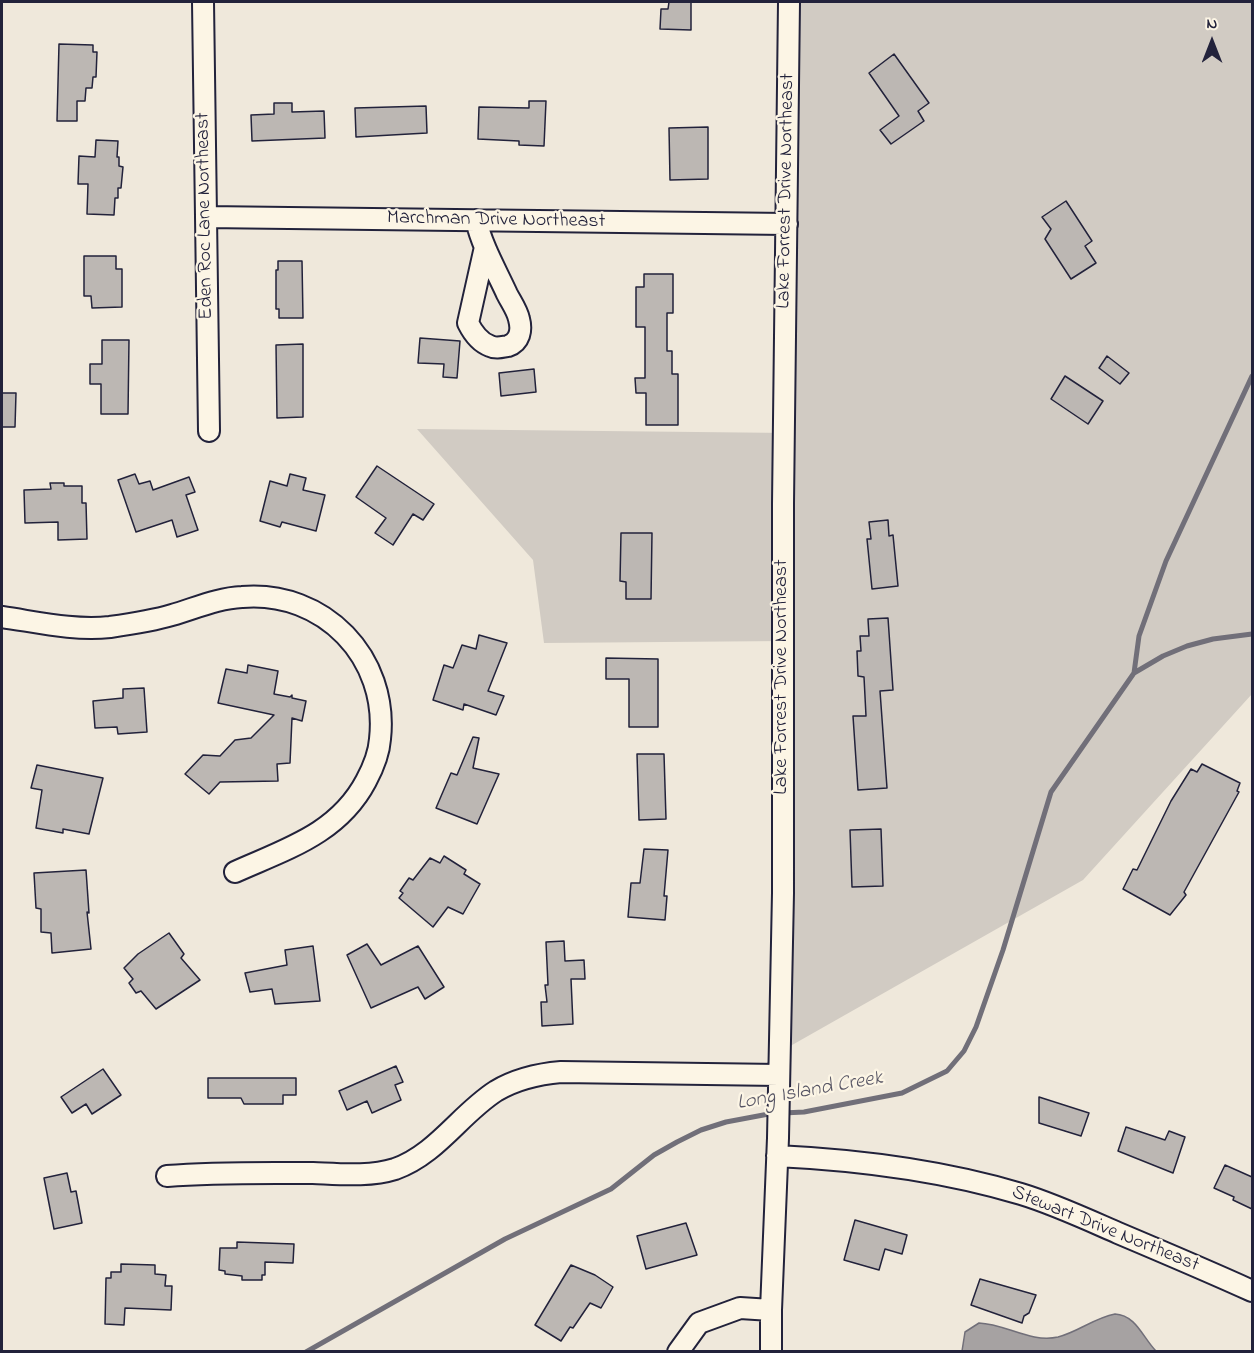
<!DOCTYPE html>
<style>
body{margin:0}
#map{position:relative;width:1254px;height:1353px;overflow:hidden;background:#efe8db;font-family:"Indie Flower",sans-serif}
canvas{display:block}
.frame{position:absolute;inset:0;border:3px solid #22223b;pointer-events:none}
.north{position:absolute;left:1182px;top:12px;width:60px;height:60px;-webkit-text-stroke:4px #fcf5e5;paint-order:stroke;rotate:0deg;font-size:16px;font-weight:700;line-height:24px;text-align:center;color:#22223b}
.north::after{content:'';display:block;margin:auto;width:21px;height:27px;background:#22223b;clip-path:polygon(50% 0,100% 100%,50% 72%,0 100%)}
</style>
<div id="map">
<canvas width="1254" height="1353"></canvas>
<div class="frame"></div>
<div class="north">N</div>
</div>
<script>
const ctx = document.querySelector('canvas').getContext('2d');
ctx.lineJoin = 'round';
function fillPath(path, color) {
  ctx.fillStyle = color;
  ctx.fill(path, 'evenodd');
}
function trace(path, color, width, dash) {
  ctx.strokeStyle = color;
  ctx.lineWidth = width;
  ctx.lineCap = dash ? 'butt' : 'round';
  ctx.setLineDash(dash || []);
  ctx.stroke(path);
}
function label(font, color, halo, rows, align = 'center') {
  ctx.font = font + ' "Indie Flower",sans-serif';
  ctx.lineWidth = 4.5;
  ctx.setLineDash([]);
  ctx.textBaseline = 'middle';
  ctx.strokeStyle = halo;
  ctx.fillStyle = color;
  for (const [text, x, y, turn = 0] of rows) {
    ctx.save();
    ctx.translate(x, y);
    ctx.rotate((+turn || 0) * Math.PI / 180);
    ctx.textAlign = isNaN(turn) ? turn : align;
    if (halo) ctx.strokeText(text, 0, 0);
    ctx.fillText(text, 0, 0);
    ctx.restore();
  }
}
const green = new Path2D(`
 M 796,2 L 1252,2 L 1252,694 L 1083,880 L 778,1053 L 785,641 L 544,643 L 533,560 L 417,429 L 789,433 Z`);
const water = new Path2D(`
 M 1115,1314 C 1136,1315 1143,1338 1156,1351 L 962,1351 L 965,1332 L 979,1323 C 1006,1324 1030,1343 1058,1337 C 1078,1332 1094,1318 1115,1314 Z`);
const stream = new Path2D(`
 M 1134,673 L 1139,636 L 1166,561 L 1252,376
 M 783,1113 L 804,1112 L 902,1093 L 947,1071 L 964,1051 L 976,1027 L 1003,950 L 1051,792 L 1134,673 L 1163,656 L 1187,646 L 1213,639 L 1252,634
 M 306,1352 L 505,1239 L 611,1189 L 654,1155 L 677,1142 L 701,1130 L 726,1122 L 774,1113`);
const building = new Path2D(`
 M 669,2 L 691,2 L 691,30 L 660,29 L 661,9 L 668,9 Z
 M 59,44 L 93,45 L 93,52 L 97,52 L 96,77 L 93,77 L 92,88 L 86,88 L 85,101 L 77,101 L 77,121 L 57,121 Z
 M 894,54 L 929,103 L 918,111 L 924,121 L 891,144 L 880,130 L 899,116 L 869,73 Z
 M 529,101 L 546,101 L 544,146 L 519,145 L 519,141 L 478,139 L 479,107 L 529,108 Z
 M 274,103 L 292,103 L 292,112 L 324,111 L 325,138 L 252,141 L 251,115 L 274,114 Z
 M 426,106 L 427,133 L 356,137 L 355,108 Z
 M 708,127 L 708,179 L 670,180 L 669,128 Z
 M 96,140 L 118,141 L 117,157 L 119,157 L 119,166 L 123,167 L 121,188 L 118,188 L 118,198 L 115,198 L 114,215 L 87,214 L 88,184 L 78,184 L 79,156 L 95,157 Z
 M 1066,201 L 1092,241 L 1085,246 L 1096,263 L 1071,279 L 1045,239 L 1051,229 L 1042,217 Z
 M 84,256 L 116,256 L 116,269 L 122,269 L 122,307 L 92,308 L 91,296 L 84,296 Z
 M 278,261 L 302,261 L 303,318 L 279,318 L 279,309 L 276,309 L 276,270 L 278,270 Z
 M 644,274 L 673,274 L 673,313 L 667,313 L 667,351 L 672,351 L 672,374 L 678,374 L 678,425 L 646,425 L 646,393 L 636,393 L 635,378 L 645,378 L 645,327 L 636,327 L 636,287 L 644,287 Z
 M 420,338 L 460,341 L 457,378 L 443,377 L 444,364 L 418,363 Z
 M 102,340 L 129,340 L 128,414 L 101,414 L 101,384 L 90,384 L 90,364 L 102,364 Z
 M 303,344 L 303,417 L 277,418 L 276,345 Z
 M 1107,356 L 1129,373 L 1120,384 L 1099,368 Z
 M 534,369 L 536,392 L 501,396 L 499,373 Z
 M 1065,376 L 1103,401 L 1088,424 L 1051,399 Z
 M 2,393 L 16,393 L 15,427 L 2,427 Z
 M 377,466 L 434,504 L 423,520 L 413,514 L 393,545 L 375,533 L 386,518 L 356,497 Z
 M 135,474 L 139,484 L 150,481 L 153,490 L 189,477 L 195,492 L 186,495 L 198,530 L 177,537 L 172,520 L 136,532 L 118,480 Z
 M 290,474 L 306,478 L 303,490 L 325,495 L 316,531 L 282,522 L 280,527 L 260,521 L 270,481 L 287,486 Z
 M 50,483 L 64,483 L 64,486 L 82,486 L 82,503 L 86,503 L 87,539 L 58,540 L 58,522 L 25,523 L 24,490 L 51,489 Z
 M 888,520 L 889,536 L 893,535 L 898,586 L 872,589 L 867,539 L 871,539 L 869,522 Z
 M 621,533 L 652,533 L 651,599 L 626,599 L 626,582 L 620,581 Z
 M 888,618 L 893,690 L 880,691 L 887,788 L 858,790 L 853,716 L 866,716 L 864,677 L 858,676 L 857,651 L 861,651 L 860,636 L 869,636 L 868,619 Z
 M 479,635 L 507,643 L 488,691 L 504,696 L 496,715 L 464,704 L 463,710 L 433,700 L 444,665 L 453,668 L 462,645 L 476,649 Z
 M 606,658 L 658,659 L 658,727 L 629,727 L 629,679 L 606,679 Z
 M 248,665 L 278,671 L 274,694 L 290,697 L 292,695 L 292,698 L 306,701 L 302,721 L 292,718 L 290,763 L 277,764 L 278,781 L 220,782 L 209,794 L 185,774 L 203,755 L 220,756 L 235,740 L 251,738 L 274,715 L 218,703 L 226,669 L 247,673 Z
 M 144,688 L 147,732 L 118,734 L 117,727 L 95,728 L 93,701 L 123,698 L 123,689 Z
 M 473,737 L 479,738 L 473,768 L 499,774 L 477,824 L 436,808 L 451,773 L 457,775 Z
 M 637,754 L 664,754 L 666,819 L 639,820 Z
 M 1202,764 L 1240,783 L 1237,791 L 1239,792 L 1184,892 L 1186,895 L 1170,915 L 1123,889 L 1133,869 L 1137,870 L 1171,801 L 1191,769 L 1197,772 Z
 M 37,765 L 103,778 L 89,834 L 63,829 L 63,833 L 36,828 L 42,790 L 31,788 Z
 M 881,829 L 883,886 L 852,887 L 850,830 Z
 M 644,849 L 668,850 L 664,896 L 667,896 L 665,920 L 628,917 L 631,883 L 640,883 Z
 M 444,856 L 466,870 L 464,874 L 480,884 L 463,914 L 448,907 L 433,927 L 399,898 L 403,893 L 400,891 L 409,878 L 413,880 L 430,858 L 440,863 Z
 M 86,870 L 89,913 L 87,912 L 91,949 L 52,953 L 51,933 L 41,932 L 41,909 L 36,908 L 34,873 Z
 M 169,933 L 184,954 L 181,958 L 200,980 L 156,1009 L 141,991 L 136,993 L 129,983 L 133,979 L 124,968 L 138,954 Z
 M 564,941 L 565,961 L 584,960 L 585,979 L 571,979 L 573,1024 L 542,1026 L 541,1002 L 547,1002 L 545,985 L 548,985 L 546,942 Z
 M 367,944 L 381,965 L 418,946 L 444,987 L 425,999 L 418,987 L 371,1008 L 347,955 Z
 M 313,946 L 320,1001 L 275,1004 L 272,989 L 250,992 L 245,973 L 287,965 L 285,950 Z
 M 396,1066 L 403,1082 L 395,1085 L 401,1100 L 372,1113 L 367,1101 L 347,1110 L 339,1091 Z
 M 103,1069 L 121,1095 L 92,1114 L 86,1104 L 72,1113 L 61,1097 Z
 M 208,1078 L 296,1078 L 296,1095 L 283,1095 L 283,1104 L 244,1104 L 241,1098 L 208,1098 Z
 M 1039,1097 L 1089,1113 L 1081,1136 L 1039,1123 Z
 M 1126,1127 L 1165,1140 L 1169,1131 L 1185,1137 L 1173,1173 L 1118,1151 Z
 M 1225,1165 L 1252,1177 L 1252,1209 L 1233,1200 L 1234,1197 L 1214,1188 Z
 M 67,1173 L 71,1192 L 76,1191 L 82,1223 L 54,1229 L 44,1178 Z
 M 855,1220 L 907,1235 L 902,1254 L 885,1249 L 879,1270 L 844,1260 Z
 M 686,1223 L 697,1255 L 646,1269 L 637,1236 Z
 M 237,1242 L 294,1244 L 293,1263 L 265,1262 L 265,1275 L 262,1275 L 262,1280 L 242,1280 L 242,1276 L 225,1274 L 225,1271 L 219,1270 L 220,1248 L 237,1248 Z
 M 121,1264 L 155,1265 L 155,1274 L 166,1275 L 165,1286 L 172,1286 L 171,1310 L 125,1308 L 124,1325 L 105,1324 L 106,1278 L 111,1278 L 111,1272 L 121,1272 Z
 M 571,1265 L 595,1275 L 613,1287 L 601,1308 L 590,1303 L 573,1328 L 570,1327 L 561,1341 L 535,1325 Z
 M 980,1279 L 1036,1295 L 1029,1313 L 1024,1316 L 1022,1323 L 971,1305 Z`);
const minor = new Path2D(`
 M 203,2 L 209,431
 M 206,217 L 787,224
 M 476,220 C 482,246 496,270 507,294 C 511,302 517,310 519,319 C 522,330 520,342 508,346 C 502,347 496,349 490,346 C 479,342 473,333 468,323 L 485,247
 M 2,617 C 37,622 74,631 110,627 C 131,624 152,621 172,615 C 196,608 218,598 242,597 C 324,590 389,658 380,739 C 379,754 373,768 366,781 C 338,834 286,849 235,872
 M 777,1156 C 860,1160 941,1170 1021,1194 C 1054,1204 1086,1219 1118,1233 C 1163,1252 1208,1271 1252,1291
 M 167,1176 C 215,1172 264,1173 313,1173 C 339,1174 370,1177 395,1169 C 437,1154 460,1114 496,1091 C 516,1079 538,1074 561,1072 L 779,1075
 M 678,1352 L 699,1323 L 740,1308 L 771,1310
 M 771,1352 L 771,1310 L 778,1138 L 783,893 L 783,503 L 789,2`);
const streetNames = [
 ["Lake Forrest Drive Northeast",787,191,-89],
 ["Eden Roc Lane Northeast",206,216,-91],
 ["Marchman Drive Northeast",496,221,1],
 ["Lake Forrest Drive Northeast",783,677,-90],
 ["Stewart Drive Northeast",1105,1230,22]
];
const waterNames = [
 ["Long Island Creek",810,1092,-10]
];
fillPath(green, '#d1cbc3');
fillPath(water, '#a6a2a2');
trace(water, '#716f79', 1.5);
trace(stream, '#716f79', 5);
fillPath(building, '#bcb7b3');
trace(building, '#22223b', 1.5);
trace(minor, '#22223b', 24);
trace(minor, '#fcf5e5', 20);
label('20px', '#22223b', '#fcf5e5', streetNames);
label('italic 21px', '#575564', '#fcf5e5', waterNames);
</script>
